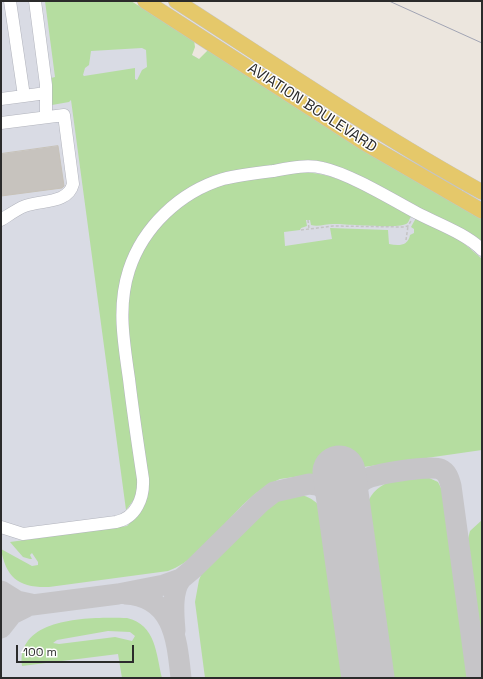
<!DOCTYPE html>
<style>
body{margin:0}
#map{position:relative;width:483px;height:679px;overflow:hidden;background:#ece6de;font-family:"Space Grotesk",sans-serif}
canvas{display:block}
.frame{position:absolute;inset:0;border:2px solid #2b2b2b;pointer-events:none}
.scale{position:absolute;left:16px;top:645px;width:118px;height:18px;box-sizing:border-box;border:2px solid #2b2b2b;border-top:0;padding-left:5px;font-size:12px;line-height:14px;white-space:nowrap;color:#2b2b2b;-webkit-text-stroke:3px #fff;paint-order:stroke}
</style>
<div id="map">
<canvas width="483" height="679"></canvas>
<div class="frame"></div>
<div class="scale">100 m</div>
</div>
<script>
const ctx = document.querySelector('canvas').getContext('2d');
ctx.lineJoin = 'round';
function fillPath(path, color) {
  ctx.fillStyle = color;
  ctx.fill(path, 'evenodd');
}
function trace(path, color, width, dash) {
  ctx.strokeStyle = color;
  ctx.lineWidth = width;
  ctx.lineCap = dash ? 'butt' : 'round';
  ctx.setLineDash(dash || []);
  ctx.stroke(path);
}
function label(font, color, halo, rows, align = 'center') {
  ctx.font = font + ' "Space Grotesk",sans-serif';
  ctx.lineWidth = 3;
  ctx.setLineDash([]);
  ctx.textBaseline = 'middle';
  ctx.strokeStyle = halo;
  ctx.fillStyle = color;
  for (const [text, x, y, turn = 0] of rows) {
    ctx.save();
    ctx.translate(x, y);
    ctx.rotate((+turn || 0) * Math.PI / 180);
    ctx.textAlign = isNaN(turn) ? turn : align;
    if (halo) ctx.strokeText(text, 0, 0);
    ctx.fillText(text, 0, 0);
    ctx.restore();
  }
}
const airport = new Path2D(`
 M 1,1 L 107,1 L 176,45 L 482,232 L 482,678 L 1,678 Z`);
const green = new Path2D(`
 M 45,1 L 131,1 L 194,40 L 195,47 L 192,55 L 199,59 L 208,50 L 482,217 L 482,242 L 331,165 L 192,188 L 125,270 L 138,486 L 135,498 L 126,510 L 71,100 L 69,102 L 52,105 L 51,103 L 51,78 L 55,77 ZM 142,48 L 146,50 L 147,67 L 142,70 L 137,80 L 135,79 L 135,68 L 84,76 L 83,75 L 85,68 L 89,65 L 91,51 Z
 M 302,172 C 340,173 375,197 408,213 L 411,217 C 409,219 409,223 406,224 C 396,229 346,224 333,224 C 326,224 318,227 311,225 L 310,220 L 306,220 L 307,226 L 301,228 L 300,230 L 284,232 L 285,246 L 332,239 L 330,228 L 388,230 L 389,244 C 399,246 408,246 410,235 L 414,233 L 414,229 L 411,227 L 416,218 L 460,240 L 482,259 L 482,450 L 280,479 C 236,496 210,556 168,571 L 49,587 C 19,588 6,578 1,549 L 32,566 L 38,565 L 38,562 L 32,553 L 30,555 L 32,559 L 30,559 L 23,557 L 10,542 L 127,526 C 141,513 149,503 149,483 L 127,332 C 125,261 158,205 227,183 C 251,176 278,175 302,172 Z
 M 427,477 L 438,482 L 442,490 L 468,678 L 386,678 L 365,523 C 363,484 394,476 427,477 Z
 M 297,494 C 315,497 324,508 329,525 L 350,678 L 205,678 L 195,602 L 199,580 L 202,573 L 273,503 L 287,496 Z
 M 482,520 L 482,642 L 468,539 L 470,531 Z
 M 127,618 C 156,625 156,653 162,678 L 122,678 L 118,654 L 22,666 C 16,616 93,617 127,618 ZM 108,631 L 130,632 L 135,636 L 132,641 L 115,637 L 59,644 L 53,643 L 57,640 Z`);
const taxiway = new Path2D(`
 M 344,507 C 348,496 354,486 364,480 C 373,474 430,465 440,469 C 447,472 449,478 451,486 L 477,678
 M 1,591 L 17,601 L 31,604
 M 125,594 C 174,596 177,641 181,678
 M 1,609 L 118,594 L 164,585 L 181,579 L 194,568 L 260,503 L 274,492 L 309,484 L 317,485 L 333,493 L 344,507
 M 1,628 L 12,614 L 26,607
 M 175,631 C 174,616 171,592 181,579`);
const runway = new Path2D(`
 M 339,472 L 368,678`);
const building = new Path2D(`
 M 58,146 L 64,186 L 62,188 L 1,196 L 1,154 Z`);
const path = new Path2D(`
 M 308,220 L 309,229
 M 301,230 L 333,226 L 404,227 L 408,226 L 411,221
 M 406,240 L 408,226`);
const minor = new Path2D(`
 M 10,1 L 24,96 L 46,93
 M 35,1 L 46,85 L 46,117
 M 1,99 L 24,96
 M 1,123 L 64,115 L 73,184 C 68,204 41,200 25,206 C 17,209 9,215 1,220
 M 1,527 L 23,534 L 116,522 C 136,518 144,498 143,479 C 138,446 133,413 129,379 C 124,343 117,307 129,270 C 143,227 180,192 223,179 C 239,175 256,173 273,171 C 289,168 307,164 323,168 C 350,174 391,199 417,213 C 436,223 467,234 482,250`);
const major = new Path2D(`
 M 145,1 L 363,142 L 482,211
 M 176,1 C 277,66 377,134 482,192`);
const tram = new Path2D(`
 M 389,1 L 482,43`);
const streetNames = [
 ["AVIATION BOULEVARD",312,108,33]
];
fillPath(airport, '#d9dbe4');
fillPath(green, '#b5dda0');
trace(taxiway, '#c6c5c8', 21);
trace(runway, '#c6c5c8', 53);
fillPath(building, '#c7c3be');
trace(building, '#c7c2b8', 1);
trace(minor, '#b2b4bd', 13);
trace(major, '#c4c4c4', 16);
trace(path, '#c4c4c4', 1.5, [3, 2]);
trace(minor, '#fff', 12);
trace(major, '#e5c86a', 15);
trace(tram, '#a1a4b3', 1);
label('15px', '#2b2b2b', '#fff', streetNames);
</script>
